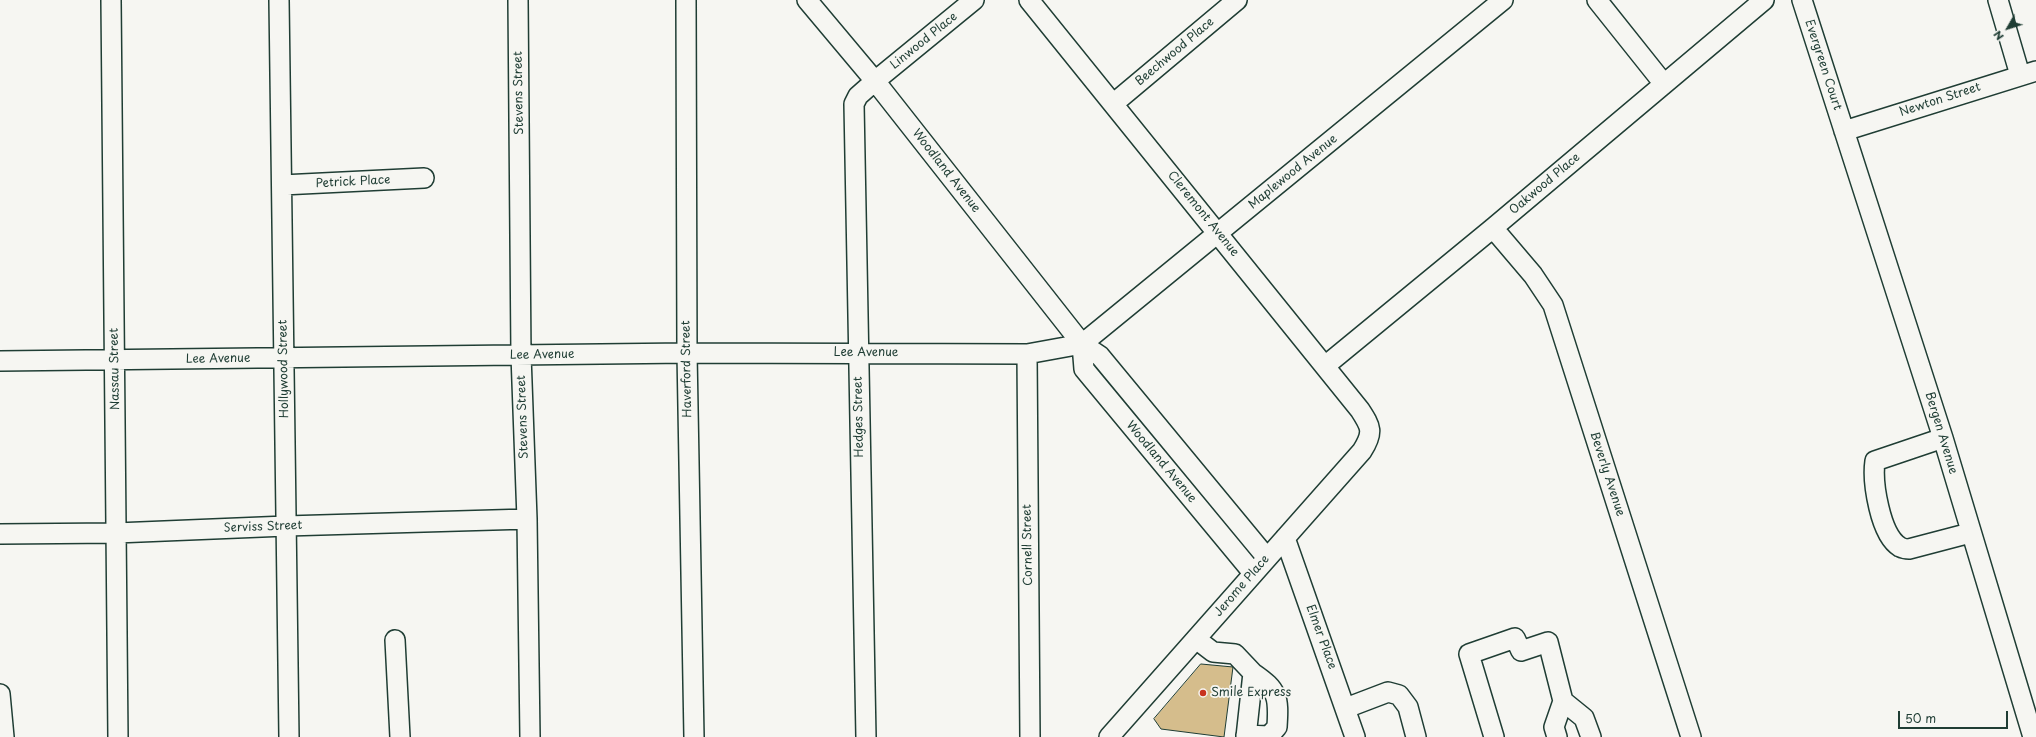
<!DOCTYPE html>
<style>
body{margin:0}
#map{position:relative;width:2036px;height:737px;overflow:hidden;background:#f6f6f2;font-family:"Playpen Sans",sans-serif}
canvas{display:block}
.north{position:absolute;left:1988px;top:8px;width:40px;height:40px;-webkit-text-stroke:3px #f6f6f2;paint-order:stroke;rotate:231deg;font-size:11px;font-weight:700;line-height:16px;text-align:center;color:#1f3d34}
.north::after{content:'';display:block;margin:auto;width:14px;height:18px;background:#1f3d34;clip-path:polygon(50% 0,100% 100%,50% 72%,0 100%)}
.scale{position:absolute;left:1898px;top:711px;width:110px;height:18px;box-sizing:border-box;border:2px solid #1f3d34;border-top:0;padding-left:5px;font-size:12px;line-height:14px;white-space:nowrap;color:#1f3d34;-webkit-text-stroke:3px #f6f6f2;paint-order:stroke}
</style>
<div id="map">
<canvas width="2036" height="737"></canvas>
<div class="north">N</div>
<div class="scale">50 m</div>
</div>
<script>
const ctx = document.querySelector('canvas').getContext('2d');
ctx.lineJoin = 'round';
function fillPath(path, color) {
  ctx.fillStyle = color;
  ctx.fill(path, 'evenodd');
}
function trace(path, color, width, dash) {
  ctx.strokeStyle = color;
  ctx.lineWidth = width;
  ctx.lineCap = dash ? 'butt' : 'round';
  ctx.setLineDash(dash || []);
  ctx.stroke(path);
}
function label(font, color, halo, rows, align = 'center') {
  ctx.font = font + ' "Playpen Sans",sans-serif';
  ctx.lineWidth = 3.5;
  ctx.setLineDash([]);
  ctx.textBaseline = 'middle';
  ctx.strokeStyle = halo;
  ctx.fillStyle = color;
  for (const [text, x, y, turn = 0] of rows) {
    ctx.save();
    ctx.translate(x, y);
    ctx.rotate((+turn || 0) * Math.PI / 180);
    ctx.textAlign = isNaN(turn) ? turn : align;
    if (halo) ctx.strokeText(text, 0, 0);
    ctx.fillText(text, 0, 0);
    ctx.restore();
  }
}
const building = new Path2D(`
 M 1201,664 L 1233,667 L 1224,737 L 1161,729 L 1154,719 Z`);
const minor = new Path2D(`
 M 111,0 L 118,737
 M 279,0 L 289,737
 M 518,0 L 521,355 L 527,519 L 530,737
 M 686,0 L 687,353 L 694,737
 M 807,0 L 875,81 L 1082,344 L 1100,356 L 1267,558
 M 1029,0 L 1360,410 C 1371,427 1374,432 1362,451 L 1109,737
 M 1597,0 L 1664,84
 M 1802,0 L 1943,438 L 2033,737
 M 1998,0 L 2020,75
 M 1113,104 L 1237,0
 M 1844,131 L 2036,71
 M 282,185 L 424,178
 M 1493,228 L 1533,275 L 1553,305 L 1691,737
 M 1082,344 L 1084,369 L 1253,573
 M 1027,354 L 1030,737
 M 0,361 L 687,353 L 1027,354 L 1082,344 L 1503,0
 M 1325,366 L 1493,228 L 1764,0
 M 1943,438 L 1875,461 C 1872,482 1880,535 1900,547 C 1902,548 1907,549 1909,549 L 1970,533
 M 0,534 L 116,533 L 286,526 L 527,519
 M 1285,538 L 1355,737
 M 1196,639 L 1213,652 L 1235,654 L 1253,673 L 1246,737
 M 395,640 L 400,737
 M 0,694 L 4,737
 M 1346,708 L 1388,692 L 1399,695 L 1408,707 L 1416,737
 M 1246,735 L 1269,736 L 1277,727 C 1279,697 1278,690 1253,673
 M 866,737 L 854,104 L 858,96 L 875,81 L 974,0
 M 1494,737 L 1469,654 L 1515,638 L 1521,651 L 1548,642 L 1563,701
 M 1557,737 L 1554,727 L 1563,701 L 1584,718 L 1591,737`);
const markers = [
 [1203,693,4,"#c8321e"]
];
const streetNames = [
 ["Linwood Place",924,41,-39],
 ["Beechwood Place",1175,52,-40],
 ["Evergreen Court",1823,65,72],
 ["Stevens Street",519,93,-91],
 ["Newton Street",1940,100,-18],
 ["Woodland Avenue",946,171,52],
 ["Maplewood Avenue",1293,172,-39],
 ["Petrick Place",353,182,-3],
 ["Oakwood Place",1545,184,-40],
 ["Cleremont Avenue",1203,214,51],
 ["Lee Avenue",866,353],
 ["Lee Avenue",542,355,-1],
 ["Lee Avenue",218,359,-1],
 ["Nassau Street",115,369,-91],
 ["Hollywood Street",284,369,-91],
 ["Haverford Street",687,369,-91],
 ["Stevens Street",523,417,-92],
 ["Hedges Street",859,417,-91],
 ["Bergen Avenue",1941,433,73],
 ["Woodland Avenue",1161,462,50],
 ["Beverly Avenue",1607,474,72],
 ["Serviss Street",263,527,-2],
 ["Cornell Street",1028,545,-91],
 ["Jerome Place",1242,586,-49],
 ["Elmer Place",1321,637,70]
];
const poiNames = [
 ["Smile Express",1211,693]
];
fillPath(building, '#d5bd8c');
trace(building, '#1f3d34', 1);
trace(minor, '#1f3d34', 22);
trace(minor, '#f6f6f2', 19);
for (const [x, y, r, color] of markers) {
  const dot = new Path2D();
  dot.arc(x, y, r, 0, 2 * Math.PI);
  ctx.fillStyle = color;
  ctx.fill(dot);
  trace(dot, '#f6f6f2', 1.5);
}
label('12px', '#1f3d34', '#f6f6f2', streetNames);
label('12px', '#1f3d34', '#f6f6f2', poiNames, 'left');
</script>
